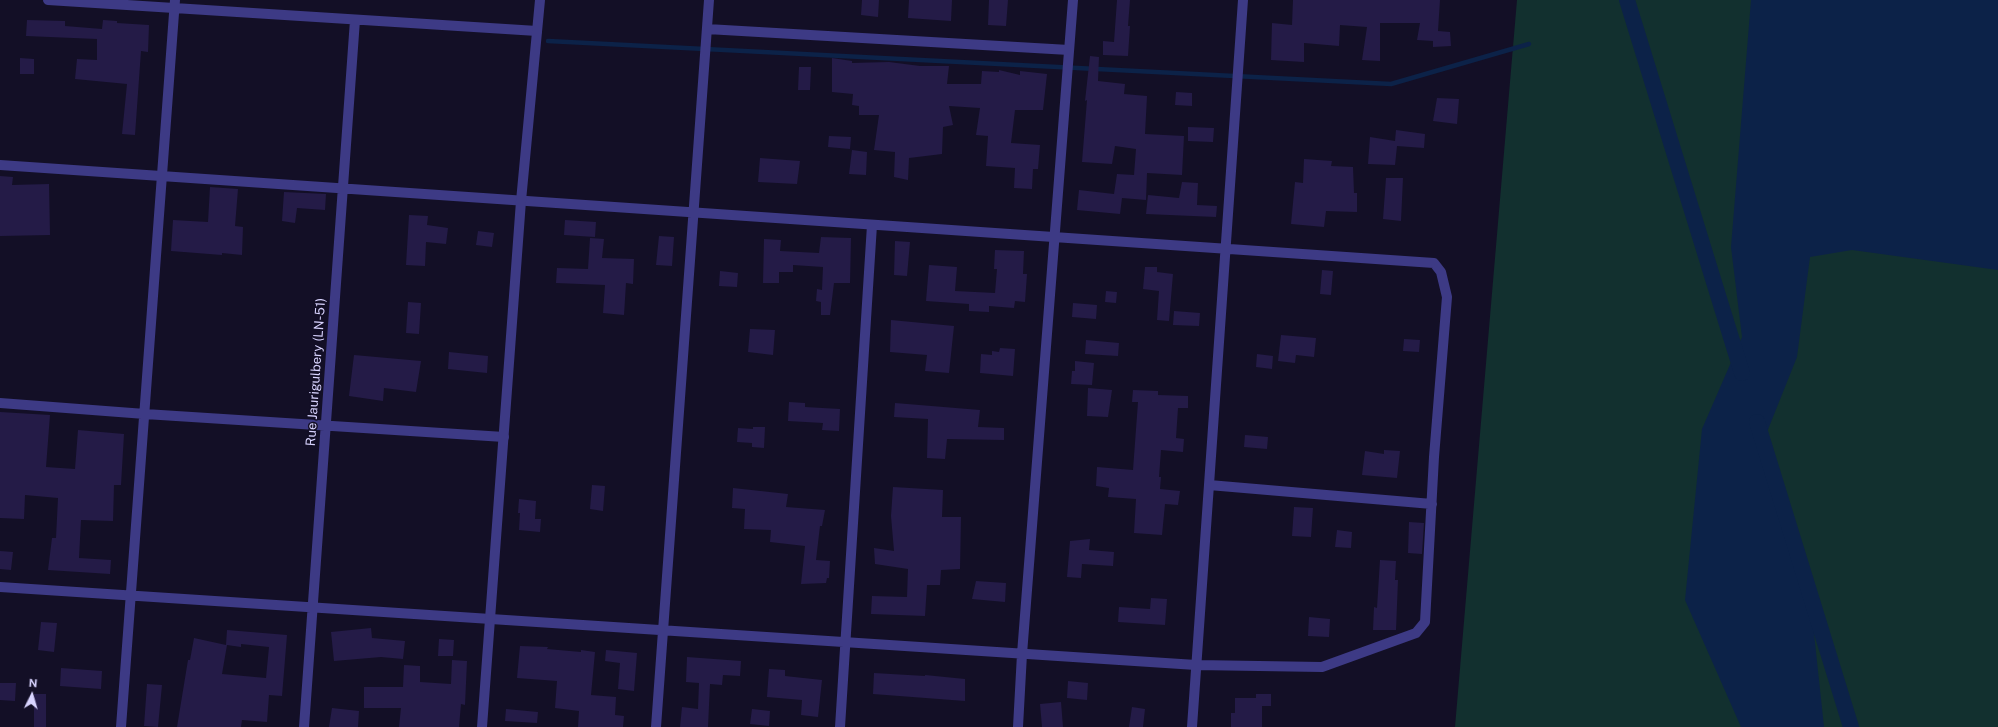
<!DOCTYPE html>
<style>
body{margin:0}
#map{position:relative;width:1998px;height:727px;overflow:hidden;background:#130f26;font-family:"Public Sans",sans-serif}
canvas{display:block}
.north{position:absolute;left:12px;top:675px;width:40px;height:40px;-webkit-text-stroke:3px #130f26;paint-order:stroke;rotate:5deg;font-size:11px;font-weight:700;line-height:16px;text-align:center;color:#d9d4ff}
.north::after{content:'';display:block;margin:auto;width:14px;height:18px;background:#d9d4ff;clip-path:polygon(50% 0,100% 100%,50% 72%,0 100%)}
</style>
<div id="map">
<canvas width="1998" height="727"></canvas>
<div class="north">N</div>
</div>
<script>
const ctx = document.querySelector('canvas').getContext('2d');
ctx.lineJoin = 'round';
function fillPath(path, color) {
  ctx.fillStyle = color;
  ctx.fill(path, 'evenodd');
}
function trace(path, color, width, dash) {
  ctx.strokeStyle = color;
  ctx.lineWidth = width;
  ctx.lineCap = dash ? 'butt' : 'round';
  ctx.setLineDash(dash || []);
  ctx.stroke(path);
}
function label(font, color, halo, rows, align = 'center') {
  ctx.font = font + ' "Public Sans",sans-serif';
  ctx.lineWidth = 3;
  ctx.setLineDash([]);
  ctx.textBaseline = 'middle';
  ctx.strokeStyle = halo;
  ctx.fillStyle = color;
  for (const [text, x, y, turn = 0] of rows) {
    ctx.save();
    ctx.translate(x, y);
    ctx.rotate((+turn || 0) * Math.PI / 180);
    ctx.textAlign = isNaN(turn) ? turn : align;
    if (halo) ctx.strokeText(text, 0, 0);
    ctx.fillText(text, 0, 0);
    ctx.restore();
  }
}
const green = new Path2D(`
 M 1517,0 L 1998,0 L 1998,727 L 1455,727 Z`);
const water = new Path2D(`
 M 1751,0 L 1998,0 L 1998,270 L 1852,250 L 1810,257 L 1797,357 L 1759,452 L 1813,624 L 1824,727 L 1741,727 L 1685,600 L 1702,429 L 1742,337 L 1731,247 Z`);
const stream = new Path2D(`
 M 548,41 L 1391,84 L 1529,44`);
const canal = new Path2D(`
 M 1627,0 L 1742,373
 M 1757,422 L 1851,727`);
const building = new Path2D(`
 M 862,0 L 879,0 L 878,17 L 861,15 Z
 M 909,0 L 952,0 L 951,21 L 908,18 Z
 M 989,0 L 1008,0 L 1006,26 L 988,25 Z
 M 1117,0 L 1130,0 L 1128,26 L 1130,26 L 1128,56 L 1103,55 L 1103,41 L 1114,42 Z
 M 1293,0 L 1440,0 L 1438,31 L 1450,32 L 1451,46 L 1433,47 L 1433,41 L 1417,40 L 1420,23 L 1380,23 L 1380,61 L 1362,60 L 1367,27 L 1340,25 L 1339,46 L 1304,43 L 1304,62 L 1271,60 L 1272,23 L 1292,25 Z
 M 27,20 L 65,21 L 65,26 L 102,29 L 103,20 L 117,21 L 117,23 L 149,25 L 148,52 L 141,51 L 135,135 L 122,134 L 127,84 L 75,79 L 77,59 L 97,60 L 97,39 L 26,36 Z
 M 1090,56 L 1099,57 L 1098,81 L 1125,84 L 1124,94 L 1147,96 L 1145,134 L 1184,136 L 1182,175 L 1147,173 L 1146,200 L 1122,198 L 1120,214 L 1077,210 L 1079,190 L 1114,194 L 1117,174 L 1134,175 L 1136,149 L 1115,146 L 1112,164 L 1082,162 L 1087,100 L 1085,101 Z
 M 20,58 L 34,59 L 34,74 L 20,74 Z
 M 832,58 L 852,61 L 852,63 L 889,62 L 920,66 L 949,66 L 947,84 L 981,84 L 982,71 L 999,72 L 999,70 L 1020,75 L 1020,71 L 1047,74 L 1043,110 L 1015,110 L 1011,143 L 1040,145 L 1038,169 L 1033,169 L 1032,189 L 1014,188 L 1015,168 L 986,166 L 988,136 L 976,135 L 980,108 L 949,106 L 953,125 L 943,127 L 942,154 L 909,158 L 908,180 L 894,177 L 895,152 L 874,150 L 879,115 L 859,115 L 859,106 L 852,105 L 853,94 L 832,92 Z
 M 799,67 L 811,67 L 810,90 L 798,90 Z
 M 1176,92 L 1192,93 L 1192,106 L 1175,105 Z
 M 1437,98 L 1459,99 L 1457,124 L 1433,121 Z
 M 1188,127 L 1214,128 L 1213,142 L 1188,141 Z
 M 1396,130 L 1425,134 L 1424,148 L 1397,146 L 1395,165 L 1368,164 L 1370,137 L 1395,141 Z
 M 829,136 L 851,137 L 850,149 L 828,147 Z
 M 852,150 L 867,152 L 866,175 L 849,174 Z
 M 760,158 L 800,161 L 797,184 L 758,182 Z
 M 1304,159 L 1332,161 L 1331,166 L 1353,167 L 1354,193 L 1357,193 L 1357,212 L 1326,211 L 1324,227 L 1291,224 L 1295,182 L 1303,183 Z
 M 0,176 L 13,177 L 12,185 L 49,184 L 50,235 L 0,236 Z
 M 1386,178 L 1403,178 L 1401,221 L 1383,219 Z
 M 1182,182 L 1198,183 L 1197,205 L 1217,206 L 1216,217 L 1146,214 L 1148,195 L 1179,198 Z
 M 210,187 L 238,189 L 235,226 L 243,227 L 242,255 L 222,253 L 222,255 L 171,251 L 173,220 L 208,222 Z
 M 284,192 L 326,194 L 325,210 L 297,208 L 295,223 L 282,221 Z
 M 409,215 L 428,216 L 427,225 L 448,228 L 446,244 L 426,242 L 425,266 L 406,265 Z
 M 565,220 L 596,222 L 595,237 L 564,235 Z
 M 478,231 L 494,233 L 492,247 L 476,245 Z
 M 659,236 L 674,237 L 672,266 L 656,265 Z
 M 821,237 L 851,238 L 850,283 L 834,283 L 830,315 L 821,315 L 821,302 L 816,301 L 817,289 L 822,290 L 823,267 L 793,265 L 793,272 L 779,272 L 779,283 L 763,283 L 764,239 L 781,240 L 780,251 L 819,253 Z
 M 590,238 L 604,239 L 602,258 L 634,259 L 633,284 L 626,283 L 624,315 L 603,313 L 605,285 L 556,283 L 557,268 L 588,269 Z
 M 895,241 L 910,242 L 907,276 L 894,275 Z
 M 995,250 L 1024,251 L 1023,274 L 1027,274 L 1025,302 L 1015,301 L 1014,308 L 989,306 L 989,312 L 969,311 L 969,304 L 926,301 L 929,265 L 957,267 L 955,291 L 995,293 L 997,269 L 994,269 Z
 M 1145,267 L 1157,267 L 1157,272 L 1173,274 L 1169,321 L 1157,320 L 1159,291 L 1143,289 Z
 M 1322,270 L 1333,271 L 1331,295 L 1320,294 Z
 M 720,271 L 738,273 L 737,287 L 719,286 Z
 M 1106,291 L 1117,292 L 1116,303 L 1105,302 Z
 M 408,302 L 421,303 L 419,334 L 406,333 Z
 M 1073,303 L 1097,305 L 1096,319 L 1072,317 Z
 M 1174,311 L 1200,313 L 1199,326 L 1173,325 Z
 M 891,320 L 954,326 L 949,373 L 925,371 L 927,355 L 890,352 Z
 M 750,329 L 775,330 L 773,355 L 748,352 Z
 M 1281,335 L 1316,338 L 1314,357 L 1296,355 L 1295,363 L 1278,361 Z
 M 1404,339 L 1420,340 L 1419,352 L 1403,351 Z
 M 1086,340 L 1119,343 L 1118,356 L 1085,354 Z
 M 1000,348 L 1015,349 L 1013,376 L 980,373 L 981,354 L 992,355 L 992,351 L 999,352 Z
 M 449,352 L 488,356 L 487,373 L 448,369 Z
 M 1257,354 L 1273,356 L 1272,369 L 1256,367 Z
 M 354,355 L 421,361 L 416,392 L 384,388 L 383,401 L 349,396 Z
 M 1075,361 L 1094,363 L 1092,385 L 1071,384 L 1072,371 L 1075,371 Z
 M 1088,388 L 1112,390 L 1108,417 L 1087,416 Z
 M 1133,390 L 1158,391 L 1158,395 L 1188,396 L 1188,408 L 1178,408 L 1176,438 L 1184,439 L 1183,452 L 1161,450 L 1159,477 L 1161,477 L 1160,489 L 1180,491 L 1178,505 L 1165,504 L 1162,535 L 1134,533 L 1136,499 L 1108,497 L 1109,488 L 1096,486 L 1097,467 L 1133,470 L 1138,402 L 1132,402 Z
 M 789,402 L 805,403 L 805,407 L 840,409 L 839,431 L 822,430 L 823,423 L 788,421 Z
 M 895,403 L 980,410 L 978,427 L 1004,428 L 1004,440 L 947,439 L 945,459 L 927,458 L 928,419 L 894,417 Z
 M 0,412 L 50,415 L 46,467 L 75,469 L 78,430 L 124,434 L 121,485 L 114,485 L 113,521 L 81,520 L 79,558 L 111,560 L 110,574 L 48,570 L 52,538 L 56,538 L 58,498 L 25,495 L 24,519 L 0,518 Z
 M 753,427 L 765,427 L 764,448 L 752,447 L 752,443 L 737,442 L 738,428 L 753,429 Z
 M 1245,435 L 1268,437 L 1267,449 L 1244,447 Z
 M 1384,450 L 1400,451 L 1397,478 L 1362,475 L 1365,451 L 1384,454 Z
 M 592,485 L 605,486 L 603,511 L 590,509 Z
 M 893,487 L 943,490 L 942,517 L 961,517 L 960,569 L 941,570 L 940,585 L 927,585 L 925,616 L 871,614 L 872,596 L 907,597 L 908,569 L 875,564 L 874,548 L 894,551 L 891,516 Z
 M 733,488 L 788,494 L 786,507 L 825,510 L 822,526 L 820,526 L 816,560 L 830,561 L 829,578 L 827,578 L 826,583 L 801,584 L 805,546 L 770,542 L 771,530 L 744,529 L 745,509 L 732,508 Z
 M 519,499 L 536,501 L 535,519 L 541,519 L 540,532 L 519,530 L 520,513 L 518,513 Z
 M 1294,507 L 1313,508 L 1311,537 L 1292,536 Z
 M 1409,522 L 1424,523 L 1422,554 L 1408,553 Z
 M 1337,530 L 1352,532 L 1351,548 L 1335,547 Z
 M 1090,539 L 1089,550 L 1114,552 L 1113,566 L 1082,564 L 1081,578 L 1067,577 L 1070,541 Z
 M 0,551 L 13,552 L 11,570 L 0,569 Z
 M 1380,560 L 1396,561 L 1395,580 L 1398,580 L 1396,630 L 1373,630 L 1374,607 L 1377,608 Z
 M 976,581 L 1006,583 L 1005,602 L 972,599 Z
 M 1151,598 L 1167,599 L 1165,625 L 1118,622 L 1119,607 L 1150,609 Z
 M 1309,617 L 1330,619 L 1329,637 L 1308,636 Z
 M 41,622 L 57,623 L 54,652 L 38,650 Z
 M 371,628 L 372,638 L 405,641 L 403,659 L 381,657 L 334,661 L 331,632 Z
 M 227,630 L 287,635 L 282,696 L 269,695 L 267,722 L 242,720 L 241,727 L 177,727 L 188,660 L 190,660 L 194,638 L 226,645 ZM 241,644 L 269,647 L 266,678 L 222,674 L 227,645 L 241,647 Z
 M 439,639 L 454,640 L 453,656 L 438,656 Z
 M 520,646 L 548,647 L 547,649 L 581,652 L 581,650 L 595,652 L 591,695 L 616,697 L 615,715 L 624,716 L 623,727 L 578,727 L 579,711 L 555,708 L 557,681 L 517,678 Z
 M 606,650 L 637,653 L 634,691 L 618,689 L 620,663 L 605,661 Z
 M 687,657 L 741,661 L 740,676 L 723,675 L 722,685 L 710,684 L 708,727 L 680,727 L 682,707 L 698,709 L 699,683 L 686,682 Z
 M 452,660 L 467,661 L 465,705 L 461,704 L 459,727 L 399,727 L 401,708 L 364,708 L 364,687 L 403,687 L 404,665 L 420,666 L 420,682 L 451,684 Z
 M 61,668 L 102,671 L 101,689 L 60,686 Z
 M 769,669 L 785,670 L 785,676 L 822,680 L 818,717 L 801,715 L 802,700 L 767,697 Z
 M 874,673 L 925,676 L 925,675 L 965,679 L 965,701 L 873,694 Z
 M 1068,681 L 1088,683 L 1087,700 L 1067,698 Z
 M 0,683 L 16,683 L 15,701 L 0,700 Z
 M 147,684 L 162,685 L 158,727 L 144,726 Z
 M 34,694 L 46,694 L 46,727 L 34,727 Z
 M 1256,694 L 1271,694 L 1271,706 L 1262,706 L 1262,727 L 1231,727 L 1231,713 L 1235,713 L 1235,698 L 1256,698 Z
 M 1061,702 L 1063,727 L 1042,727 L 1040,704 Z
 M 1132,707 L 1145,709 L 1143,727 L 1129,727 Z
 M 332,708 L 359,711 L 358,727 L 329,727 Z
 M 506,709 L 538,712 L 537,723 L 505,721 Z
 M 752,709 L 770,711 L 769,726 L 750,724 Z`);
const minor = new Path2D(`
 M 48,0 L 537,31
 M 707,29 L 1069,50
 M 0,165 L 1434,263 L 1441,272 L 1447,297 L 1434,457 L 1425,622 L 1416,633 L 1322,667 L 1196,665 L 0,587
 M 0,403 L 145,414 L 504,437
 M 1209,485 L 1432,504
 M 121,727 L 175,0
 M 304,727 L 355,20
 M 656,727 L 709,0
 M 840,727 L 872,225
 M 1018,727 L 1022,654 L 1073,0
 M 1192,727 L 1243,0`);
const tertiary = new Path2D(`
 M 482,727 L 521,201 L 540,0`);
const streetNames = [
 ["Rue Jaurigulbery (LN-51)",316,372,-86]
];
fillPath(green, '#12302f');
fillPath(water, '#0c2248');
trace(stream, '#0c2248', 4.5);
trace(canal, '#0c2248', 16);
fillPath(building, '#241b47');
trace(minor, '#3d3a85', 10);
trace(tertiary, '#3d3a85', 10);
label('13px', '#d9d4ff', '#130f26', streetNames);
</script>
